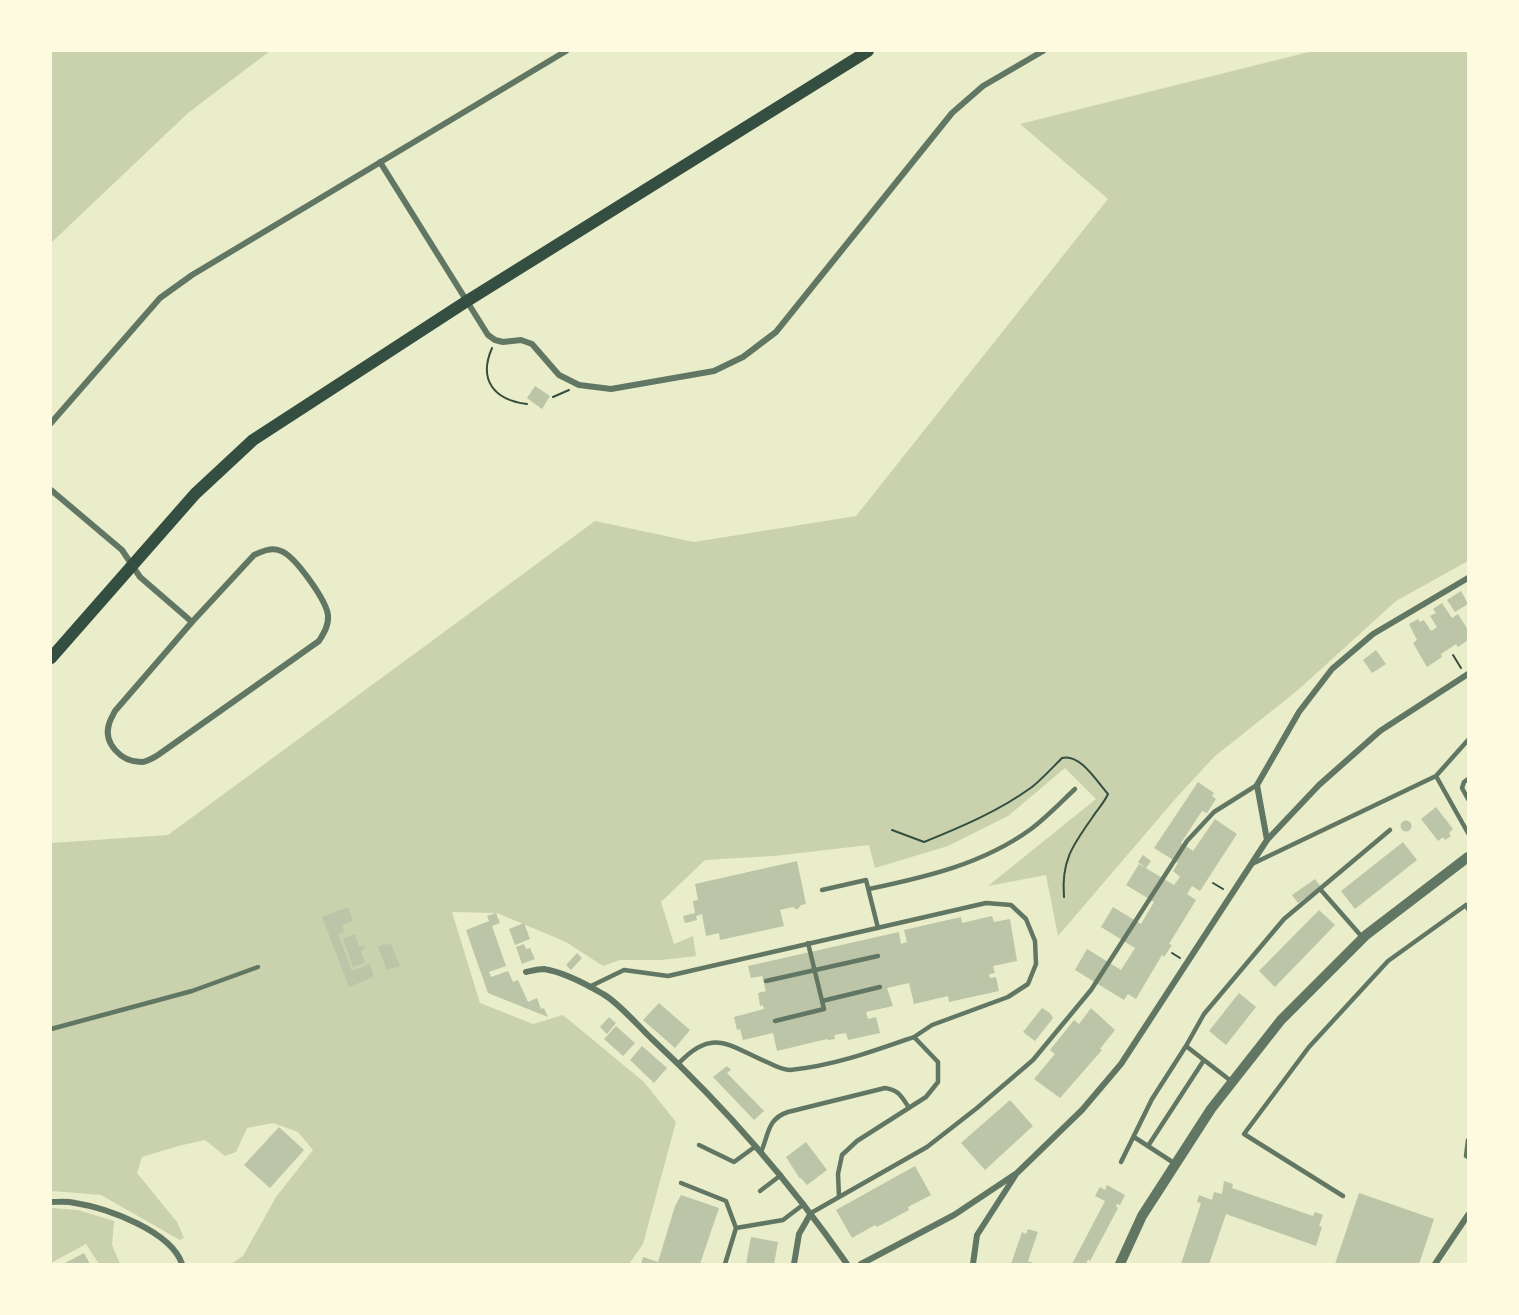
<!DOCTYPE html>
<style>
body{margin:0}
#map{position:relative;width:1519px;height:1315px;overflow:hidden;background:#e9edc9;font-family:Helvetica,sans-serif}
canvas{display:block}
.frame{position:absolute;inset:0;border:52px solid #fefae0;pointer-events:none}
</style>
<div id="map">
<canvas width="1519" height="1315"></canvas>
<div class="frame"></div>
</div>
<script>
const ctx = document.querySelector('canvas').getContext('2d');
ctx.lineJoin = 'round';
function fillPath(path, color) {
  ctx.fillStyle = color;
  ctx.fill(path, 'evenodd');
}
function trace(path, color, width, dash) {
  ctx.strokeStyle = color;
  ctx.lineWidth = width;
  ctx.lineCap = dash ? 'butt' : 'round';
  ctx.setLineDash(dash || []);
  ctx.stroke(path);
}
const green = new Path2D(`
 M 51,51 L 270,51 L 188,113 L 51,243 Z
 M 1313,51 L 1468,51 L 1468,561 L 1396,601 L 1298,690 L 1214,757 L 1177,797 L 1058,936 L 1046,875 L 988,886 L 1096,799 L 1065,768 L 1008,816 L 948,846 L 875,868 L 869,845 L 774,856 L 705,860 L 661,902 L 674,944 L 693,936 L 696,956 L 661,960 L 620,960 L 603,966 L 566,942 L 497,913 L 452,912 L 480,1003 L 533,1024 L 563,1015 L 644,1082 L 676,1122 L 643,1244 L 629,1264 L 231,1264 L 243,1256 L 276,1197 L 313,1150 L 298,1132 L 273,1123 L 247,1128 L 236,1152 L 225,1156 L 205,1140 L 178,1146 L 142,1157 L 137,1173 L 177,1222 L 184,1238 L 180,1240 L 101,1195 L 51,1191 L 51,843 L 168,835 L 595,521 L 694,542 L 856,516 L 1108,199 L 1020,124 Z
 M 51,1208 L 78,1210 L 114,1221 L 112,1245 L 120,1264 L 99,1264 L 86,1244 L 51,1263 Z`);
const building = new Path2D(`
 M 535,386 L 550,396 L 542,409 L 527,398 Z
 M 1461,591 L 1468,604 L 1455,612 L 1447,600 Z
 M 1442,603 L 1452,618 L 1458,614 L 1468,630 L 1468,640 L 1458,647 L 1456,644 L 1441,654 L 1442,657 L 1427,667 L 1413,643 L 1417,640 L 1409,624 L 1418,619 L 1420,622 L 1424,620 L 1431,631 L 1437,627 L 1430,616 L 1436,613 L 1433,609 Z
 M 1376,650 L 1386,664 L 1372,673 L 1363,660 Z
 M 1198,782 L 1214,793 L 1212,796 L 1216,799 L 1207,813 L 1202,811 L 1181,843 L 1193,851 L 1215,819 L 1237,834 L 1200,891 L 1192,886 L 1187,894 L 1196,900 L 1169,944 L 1172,945 L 1164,957 L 1162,955 L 1136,999 L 1128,994 L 1124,1000 L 1075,970 L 1087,949 L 1121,970 L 1135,948 L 1101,927 L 1113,907 L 1141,924 L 1154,902 L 1126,885 L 1139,864 L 1174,885 L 1180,877 L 1173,871 L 1178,863 L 1154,848 Z
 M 1436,807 L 1453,829 L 1449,833 L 1451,836 L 1445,840 L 1443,837 L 1438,841 L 1421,819 Z
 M1400.5 826a5.5 5.5 0 1 1 11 0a5.5 5.5 0 1 1-11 0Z
 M 1403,842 L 1417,860 L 1355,909 L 1341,891 Z
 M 1143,855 L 1151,861 L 1146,868 L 1138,862 Z
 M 797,861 L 806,904 L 801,905 L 797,910 L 793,907 L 780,910 L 784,926 L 720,940 L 719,933 L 706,936 L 702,914 L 696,916 L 697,920 L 685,923 L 683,916 L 695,913 L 693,901 L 698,900 L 695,884 Z
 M 1315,879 L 1321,887 L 1298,903 L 1292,895 Z
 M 348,907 L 353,921 L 342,925 L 344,932 L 338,934 L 352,971 L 370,964 L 374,977 L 349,987 L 322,917 Z
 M 1319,910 L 1335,925 L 1275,987 L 1259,971 Z
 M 496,913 L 500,923 L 492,926 L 506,966 L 489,972 L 491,977 L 508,971 L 513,982 L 518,980 L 528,1002 L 537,998 L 541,1009 L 544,1008 L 548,1017 L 488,993 L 466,930 L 489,921 L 487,916 Z
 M 992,916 L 994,922 L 1010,919 L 1017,961 L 993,966 L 995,973 L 989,974 L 990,978 L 996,977 L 999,991 L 949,1002 L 948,996 L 914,1004 L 909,983 L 887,988 L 893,1006 L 866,1012 L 868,1019 L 876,1017 L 880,1033 L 848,1040 L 846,1033 L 834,1035 L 835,1039 L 828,1040 L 827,1039 L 777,1051 L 773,1033 L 743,1040 L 740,1029 L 737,1030 L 734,1017 L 764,1009 L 763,1005 L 760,1006 L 758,993 L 766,991 L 762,976 L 751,978 L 748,966 L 899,932 L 901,944 L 907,942 L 904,930 L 961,917 L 962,923 Z
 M 524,923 L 530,939 L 515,945 L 509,929 Z
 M 355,934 L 359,947 L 363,945 L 365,949 L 361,951 L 365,963 L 353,967 L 343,939 Z
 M 387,943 L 388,945 L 391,944 L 400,966 L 387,970 L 378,947 Z
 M 524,944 L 526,949 L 530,948 L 535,959 L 522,964 L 516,947 Z
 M 577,953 L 582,958 L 571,970 L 566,965 Z
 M 1239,993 L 1256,1007 L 1226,1045 L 1209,1031 Z
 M 659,1003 L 690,1030 L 675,1048 L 643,1020 Z
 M 1042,1008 L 1050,1013 L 1053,1018 L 1035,1041 L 1023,1032 Z
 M 1091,1008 L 1115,1030 L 1100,1049 L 1102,1050 L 1060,1098 L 1034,1079 L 1055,1054 L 1050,1050 L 1074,1020 L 1079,1024 Z
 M 609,1017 L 616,1023 L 607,1034 L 600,1027 Z
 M 616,1026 L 635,1043 L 623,1056 L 604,1039 Z
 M 642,1046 L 667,1068 L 654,1083 L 630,1060 Z
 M 727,1066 L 731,1070 L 727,1073 L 764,1111 L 754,1120 L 713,1077 Z
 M 1010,1100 L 1033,1126 L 985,1170 L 961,1143 Z
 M 279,1127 L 304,1150 L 270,1188 L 244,1165 Z
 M 806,1142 L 827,1170 L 807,1185 L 801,1178 L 800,1179 L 786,1157 Z
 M 915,1166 L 931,1195 L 908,1207 L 909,1210 L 877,1227 L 875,1225 L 852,1238 L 836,1210 Z
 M 1224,1181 L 1233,1184 L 1232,1188 L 1313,1216 L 1315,1212 L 1323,1215 L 1319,1226 L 1322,1227 L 1316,1246 L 1226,1214 L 1209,1264 L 1181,1264 L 1201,1203 L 1197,1202 L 1199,1195 L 1212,1200 L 1214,1192 L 1222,1194 Z
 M 1107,1185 L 1125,1195 L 1120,1205 L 1117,1204 L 1116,1206 L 1118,1208 L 1090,1261 L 1088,1259 L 1086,1264 L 1072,1264 L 1105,1201 L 1095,1196 L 1100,1187 L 1105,1190 Z
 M 1359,1193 L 1434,1219 L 1419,1264 L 1335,1264 Z
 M 681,1195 L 719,1208 L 700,1264 L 641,1264 L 643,1257 L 658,1262 L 675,1206 Z
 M 1028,1229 L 1038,1232 L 1028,1261 L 1036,1264 L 1011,1264 L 1022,1232 L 1026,1234 Z
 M 751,1237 L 778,1242 L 774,1264 L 746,1264 Z
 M 84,1253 L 90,1264 L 63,1264 Z`);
const path = new Path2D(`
 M 492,348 C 478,380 494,400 527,404
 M 553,397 L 569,390
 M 1453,655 L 1461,668
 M 892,830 L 924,842 C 961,827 999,811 1032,787 C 1042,779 1052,768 1062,758 C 1080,753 1097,782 1108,794 C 1104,803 1097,810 1092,818 C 1072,846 1061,862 1064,897
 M 1213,883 L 1223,889
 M 1172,953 L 1180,958`);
const service = new Path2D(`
 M 1436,776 L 1468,833
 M 1468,779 L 1464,782 L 1462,788 L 1468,799
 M 1252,864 L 1436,776 L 1468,740
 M 869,889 C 926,877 983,864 1031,829 C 1047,817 1061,802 1075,789
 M 1320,889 L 1363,938
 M 822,890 L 866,880 L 878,928
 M 766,981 L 878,956
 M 589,987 L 624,970 L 668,976 L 986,903 L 1011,905 L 1026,919 L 1035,941 L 1036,964 L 1028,984 L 1008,997 L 932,1025 L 914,1037
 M 822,1001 L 880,987
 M 775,1021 L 824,1009 L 808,943
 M 51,1029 L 192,991 L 258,967
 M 1186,1046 L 1204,1014 L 1284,919 L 1390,830
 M 679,1063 C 714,1026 730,1047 769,1063 C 775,1066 783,1070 790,1070 C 833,1066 874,1051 914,1037 L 938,1062 L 938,1082 L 926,1097 L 857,1141 L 842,1155 L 838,1174 L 839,1197
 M 1134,1137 L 1174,1163
 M 1468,1140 L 1466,1156 L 1468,1157
 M 699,1145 L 734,1162 L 756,1146
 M 1148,1146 L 1204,1060
 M 761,1152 C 769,1134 767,1119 788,1112 L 885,1088 C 899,1090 902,1097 909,1108
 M 1121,1162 L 1152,1099 L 1186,1046 L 1231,1081
 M 681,1183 L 726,1201 L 736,1228 L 783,1220 L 804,1204
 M 760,1191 L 781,1175
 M 1343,1196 L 1244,1134 L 1309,1047 L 1388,961 L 1466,905 L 1468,909
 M 811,1213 L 927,1147 L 977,1108 L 1033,1060 L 1091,990 L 1187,841 L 1214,812 L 1257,785
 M 725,1264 L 736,1228`);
const minor = new Path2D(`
 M 380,162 L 488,335 L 495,340 L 503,342 L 521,340 L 532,344 L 559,375 L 579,385 L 611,389 L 714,371 L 743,357 L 776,332 L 952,113 L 983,86 L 1043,51
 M 51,423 L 160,298 L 192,275 L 566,51
 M 51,490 L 122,550 L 140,577 L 192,622 L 254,555 C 263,551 271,547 281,551 C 295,556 326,600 328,615 C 329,625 324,633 319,641 L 158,755 C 153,758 147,762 141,762 C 121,762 103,743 109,724 C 110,720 113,715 115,711 L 192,622
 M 1267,840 L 1257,785 L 1299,712 L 1332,669 L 1373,634 L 1468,578
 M 526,972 C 531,971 538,969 544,969 C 563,972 586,984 603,994 C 618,1002 639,1027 653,1040 C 726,1108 790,1182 847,1264
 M 51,1202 C 59,1202 67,1201 75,1203 C 107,1208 171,1231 182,1264
 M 794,1264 L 799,1234 L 811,1213
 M 861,1264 L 954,1215 L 1017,1173 L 1082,1110 L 1121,1064 L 1267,840 L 1319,785 L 1380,731 L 1468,674
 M 973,1264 L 977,1235 L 1015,1176
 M 1435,1264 L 1468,1215`);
const tertiary = new Path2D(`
 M 1120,1264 L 1142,1216 L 1211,1109 L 1281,1020 L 1366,935 L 1468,857`);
const secondary = new Path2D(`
 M 51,658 L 195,494 L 253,440 L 467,301 L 868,51`);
fillPath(green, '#cad2ad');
fillPath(building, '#bcc5a7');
trace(path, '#344e41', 2);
trace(service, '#617663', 4.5);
trace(minor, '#617663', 6);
trace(tertiary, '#617663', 10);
trace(secondary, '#344e41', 12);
</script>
